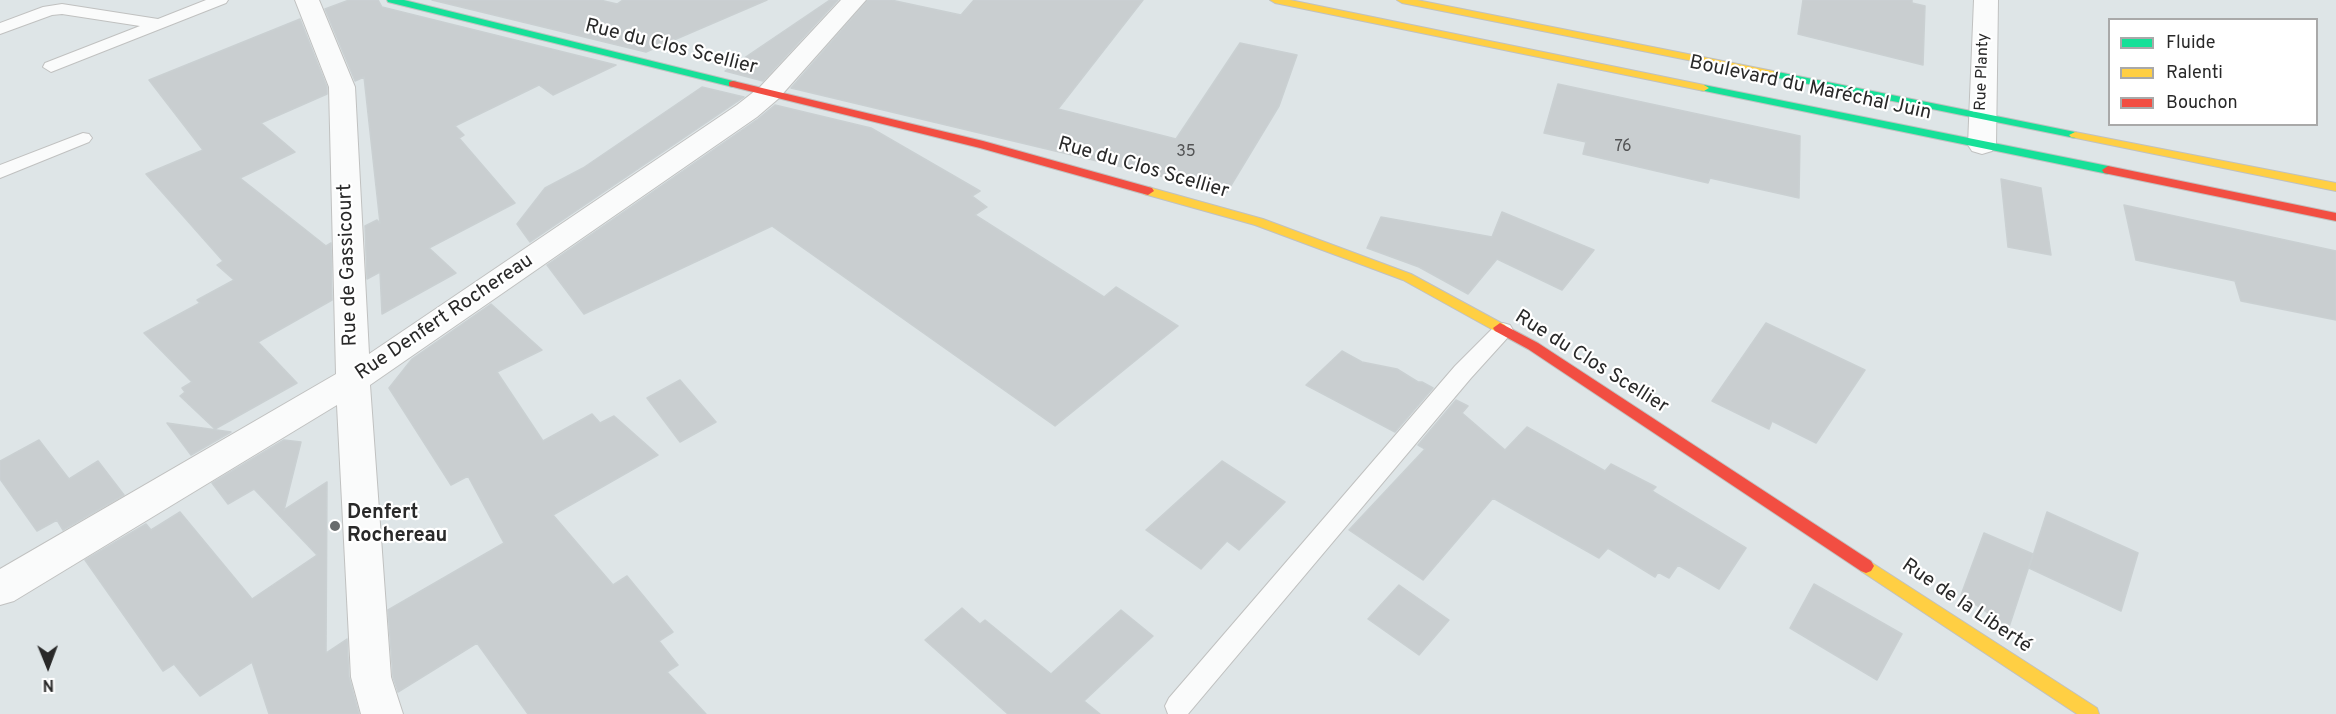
<!DOCTYPE html>
<meta charset="utf-8">
<style>
body{margin:0}
#map{position:relative;width:2336px;height:714px;overflow:hidden;background:#dee5e7;font-family:Overpass,sans-serif}
canvas{display:block}
.legend{position:absolute;left:2108px;top:18px;width:210px;height:108px;box-sizing:border-box;background:#fff;border:2px solid #a9a9a9;margin:0;padding:8px 10px;list-style:none;font-size:18px;color:#292929}
.legend li{display:flex;align-items:center;gap:12px;height:30px}
.legend b{width:30px;border:2px solid #a9a9a9}
.north{position:absolute;left:18px;top:636px;width:60px;height:60px;-webkit-text-stroke:4px #fff;paint-order:stroke;rotate:179deg;font-size:16px;font-weight:700;line-height:24px;text-align:center;color:#292929}
.north::after{content:'';display:block;margin:auto;width:21px;height:27px;background:#292929;clip-path:polygon(50% 0,100% 100%,50% 72%,0 100%)}
</style>
<div id="map">
<canvas width="2336" height="714"></canvas>
<ul class="legend">
<li><b style="height:8px;background:#16e098"></b>Fluide</li>
<li><b style="height:8px;background:#ffcf43"></b>Ralenti</li>
<li><b style="height:8px;background:#f24e42"></b>Bouchon</li>
</ul>
<div class="north">N</div>
</div>
<script>
const ctx = document.querySelector('canvas').getContext('2d');
ctx.lineJoin = 'round';
function fillPath(path, color) {
  ctx.fillStyle = color;
  ctx.fill(path, 'evenodd');
}
function trace(path, color, width, dash) {
  ctx.strokeStyle = color;
  ctx.lineWidth = width;
  ctx.lineCap = dash ? 'butt' : 'round';
  ctx.setLineDash(dash || []);
  ctx.stroke(path);
}
function label(font, color, halo, rows, align = 'center') {
  ctx.font = font + ' Overpass,sans-serif';
  ctx.lineWidth = 4.5;
  ctx.setLineDash([]);
  ctx.textBaseline = 'middle';
  ctx.strokeStyle = halo;
  ctx.fillStyle = color;
  for (const [text, x, y, turn = 0] of rows) {
    ctx.save();
    ctx.translate(x, y);
    ctx.rotate((+turn || 0) * Math.PI / 180);
    ctx.textAlign = isNaN(turn) ? turn : align;
    if (halo) ctx.strokeText(text, 0, 0);
    ctx.fillText(text, 0, 0);
    ctx.restore();
  }
}
const building = new Path2D(`
 M 349,0 L 378,0 L 382,7 L 616,65 L 553,95 L 539,85 L 455,126 L 464,135 L 459,138 L 515,203 L 429,248 L 456,273 L 382,314 L 380,272 L 367,279 L 365,226 L 377,220 L 380,223 L 364,77 L 355,81 L 325,9 Z
 M 432,0 L 600,0 L 617,4 L 623,0 L 767,0 L 646,52 Z
 M 830,0 L 838,0 L 763,81 L 725,71 Z
 M 868,0 L 891,0 L 961,15 L 974,0 L 1143,0 L 1058,109 L 1176,139 L 1240,43 L 1297,55 L 1279,106 L 1227,192 L 791,88 Z
 M 1803,0 L 1912,0 L 1912,3 L 1925,6 L 1923,65 L 1798,34 Z
 M 300,19 L 327,87 L 327,94 L 261,123 L 295,152 L 240,178 L 326,246 L 331,243 L 332,300 L 258,342 L 297,383 L 215,429 L 180,396 L 185,392 L 182,388 L 192,382 L 144,333 L 200,303 L 197,300 L 234,280 L 217,265 L 223,261 L 146,174 L 203,150 L 149,80 Z
 M 1558,84 L 1800,136 L 1799,198 L 1710,178 L 1708,183 L 1583,154 L 1586,142 L 1544,133 Z
 M 702,87 L 744,97 L 530,242 L 517,224 L 545,188 L 583,168 Z
 M 775,105 L 871,128 L 980,191 L 972,196 L 987,207 L 975,215 L 1104,297 L 1116,287 L 1178,326 L 1055,426 L 772,226 L 584,314 L 547,265 L 758,119 Z
 M 2001,179 L 2041,188 L 2051,255 L 2008,247 Z
 M 2124,205 L 2336,251 L 2336,320 L 2241,301 L 2235,281 L 2136,260 Z
 M 1502,212 L 1594,250 L 1562,290 L 1497,259 L 1468,294 L 1419,267 L 1367,248 L 1381,217 L 1492,237 Z
 M 491,304 L 542,350 L 497,372 L 543,441 L 592,414 L 600,423 L 614,416 L 658,455 L 553,515 L 613,585 L 627,576 L 673,632 L 659,641 L 678,665 L 667,672 L 706,714 L 528,714 L 477,643 L 398,692 L 393,677 L 388,610 L 504,543 L 468,476 L 451,485 L 389,388 L 412,359 Z
 M 1766,323 L 1865,370 L 1816,443 L 1772,421 L 1769,429 L 1712,401 Z
 M 1342,351 L 1362,362 L 1397,369 L 1418,382 L 1422,382 L 1433,388 L 1395,432 L 1306,385 Z
 M 680,380 L 716,422 L 680,442 L 647,398 Z
 M 1456,400 L 1468,406 L 1462,413 L 1505,450 L 1527,427 L 1605,471 L 1611,464 L 1656,487 L 1652,491 L 1746,548 L 1719,589 L 1678,565 L 1669,578 L 1658,572 L 1655,577 L 1608,548 L 1599,558 L 1493,498 L 1423,580 L 1349,530 L 1425,449 L 1418,445 Z
 M 167,423 L 231,432 L 191,455 Z
 M 39,440 L 69,479 L 98,461 L 124,495 L 63,530 L 57,520 L 37,531 L 0,479 L 0,461 Z
 M 284,440 L 301,442 L 284,510 L 327,482 L 326,653 L 347,639 L 349,677 L 359,714 L 269,714 L 252,662 L 200,696 L 174,664 L 163,671 L 85,560 L 146,524 L 151,530 L 180,512 L 252,599 L 317,555 L 254,489 L 228,504 L 212,483 Z
 M 1222,461 L 1285,502 L 1239,550 L 1227,541 L 1201,569 L 1146,530 Z
 M 2047,512 L 2138,553 L 2121,611 L 2029,568 Z
 M 1984,533 L 2033,554 L 2009,627 L 1961,595 Z
 M 1814,584 L 1902,634 L 1877,680 L 1790,628 Z
 M 1399,585 L 1449,620 L 1419,655 L 1368,619 Z
 M 962,608 L 980,624 L 985,620 L 1051,674 L 1121,610 L 1153,636 L 1084,701 L 1100,714 L 1008,714 L 925,640 Z`);
const lane = new Path2D(`
 M 206,0 L 228,0 L 226,3 L 51,72 L 43,67 L 45,63 L 140,26 L 62,14 L 52,15 L 0,34 L 0,23 L 43,7 L 62,4 L 158,19 Z
 M 83,133 L 89,134 L 92,138 L 89,142 L 0,178 L 0,165 Z
 M 1503,323 L 1510,325 L 1513,330 L 1510,335 L 1471,378 L 1188,714 L 1168,714 L 1165,706 L 1169,698 L 1455,366 L 1496,325 Z`);
const street = new Path2D(`
 M 295,0 L 319,0 L 355,87 L 369,354 L 737,105 L 760,87 L 841,0 L 866,0 L 778,99 L 757,117 L 370,385 L 391,677 L 403,714 L 361,714 L 351,677 L 337,405 L 14,601 L 0,605 L 0,569 L 336,374 L 329,87 Z
 M 1974,0 L 1998,0 L 1996,145 L 1992,151 L 1982,154 L 1972,151 L 1968,145 Z`);
const fast = new Path2D(`
 M 387,0 L 404,0 L 737,82 L 738,84 L 733,87 L 388,2 Z
 M 1773,71 L 2075,132 L 2081,135 L 2075,138 L 1769,76 L 1768,74 Z
 M 1704,85 L 2108,166 L 2114,170 L 2108,174 L 1700,90 L 1699,88 Z`);
const slow = new Path2D(`
 M 1270,0 L 1290,0 L 1704,85 L 1709,88 L 1704,91 L 1275,3 Z
 M 1397,0 L 1417,0 L 1773,71 L 1778,74 L 1773,77 L 1402,3 Z
 M 2075,132 L 2336,183 L 2336,191 L 2071,137 L 2069,135 Z
 M 1148,187 L 1263,219 L 1411,274 L 1505,325 L 1507,328 L 1500,333 L 1495,331 L 1403,280 L 1255,225 L 1144,194 L 1142,191 L 1144,188 Z
 M 1866,559 L 2097,708 L 2099,714 L 2077,714 L 1861,571 L 1858,566 L 1861,561 Z`);
const jam = new Path2D(`
 M 733,81 L 983,141 L 1152,188 L 1154,191 L 1148,195 L 980,148 L 729,86 L 729,82 Z
 M 2108,166 L 2336,213 L 2336,221 L 2104,173 L 2102,170 Z
 M 1500,323 L 1538,343 L 1871,561 L 1874,566 L 1871,571 L 1866,573 L 1861,571 L 1528,349 L 1495,331 L 1493,328 Z`);
const markers = [
 [335,526,6,"#686b6c"]
];
const farStreetnames = [
 ["Rue Planty",1983,72,-88]
];
const numberNames = [
 ["76",1623,148],
 ["35",1186,153]
];
const streetNames = [
 ["Rue du Clos Scellier",671,48,14],
 ["Boulevard du Maréchal Juin",1810,89,12],
 ["Rue du Clos Scellier",1143,169,16],
 ["Rue de Gassicourt",349,265,-92],
 ["Rue Denfert Rochereau",445,318,-34],
 ["Rue du Clos Scellier",1591,363,32],
 ["Rue de la Liberté",1966,607,34]
];
const poiNames = [
 ["Denfert",347,514],
 ["Rochereau",347,537]
];
fillPath(building, '#c9ced0');
trace(building, '#cad0d2', 1.5);
trace(lane, '#c0c1c0', 2);
trace(street, '#c0c1c0', 2);
trace(fast, '#c0c1c0', 2);
trace(slow, '#c0c1c0', 2);
trace(jam, '#c0c1c0', 2);
fillPath(lane, '#fafbfb');
fillPath(street, '#fafbfb');
fillPath(fast, '#16e098');
fillPath(slow, '#ffcf43');
fillPath(jam, '#f24e42');
for (const [x, y, r, color] of markers) {
  const dot = new Path2D();
  dot.arc(x, y, r, 0, 2 * Math.PI);
  ctx.fillStyle = color;
  ctx.fill(dot);
  trace(dot, '#fff', 2);
}
label('16px', '#292929', '#fff', farStreetnames);
label('16px', '#525354', null, numberNames);
label('20px', '#292929', '#fff', streetNames);
label('bold 20px', '#292929', '#fff', poiNames, 'left');
</script>
